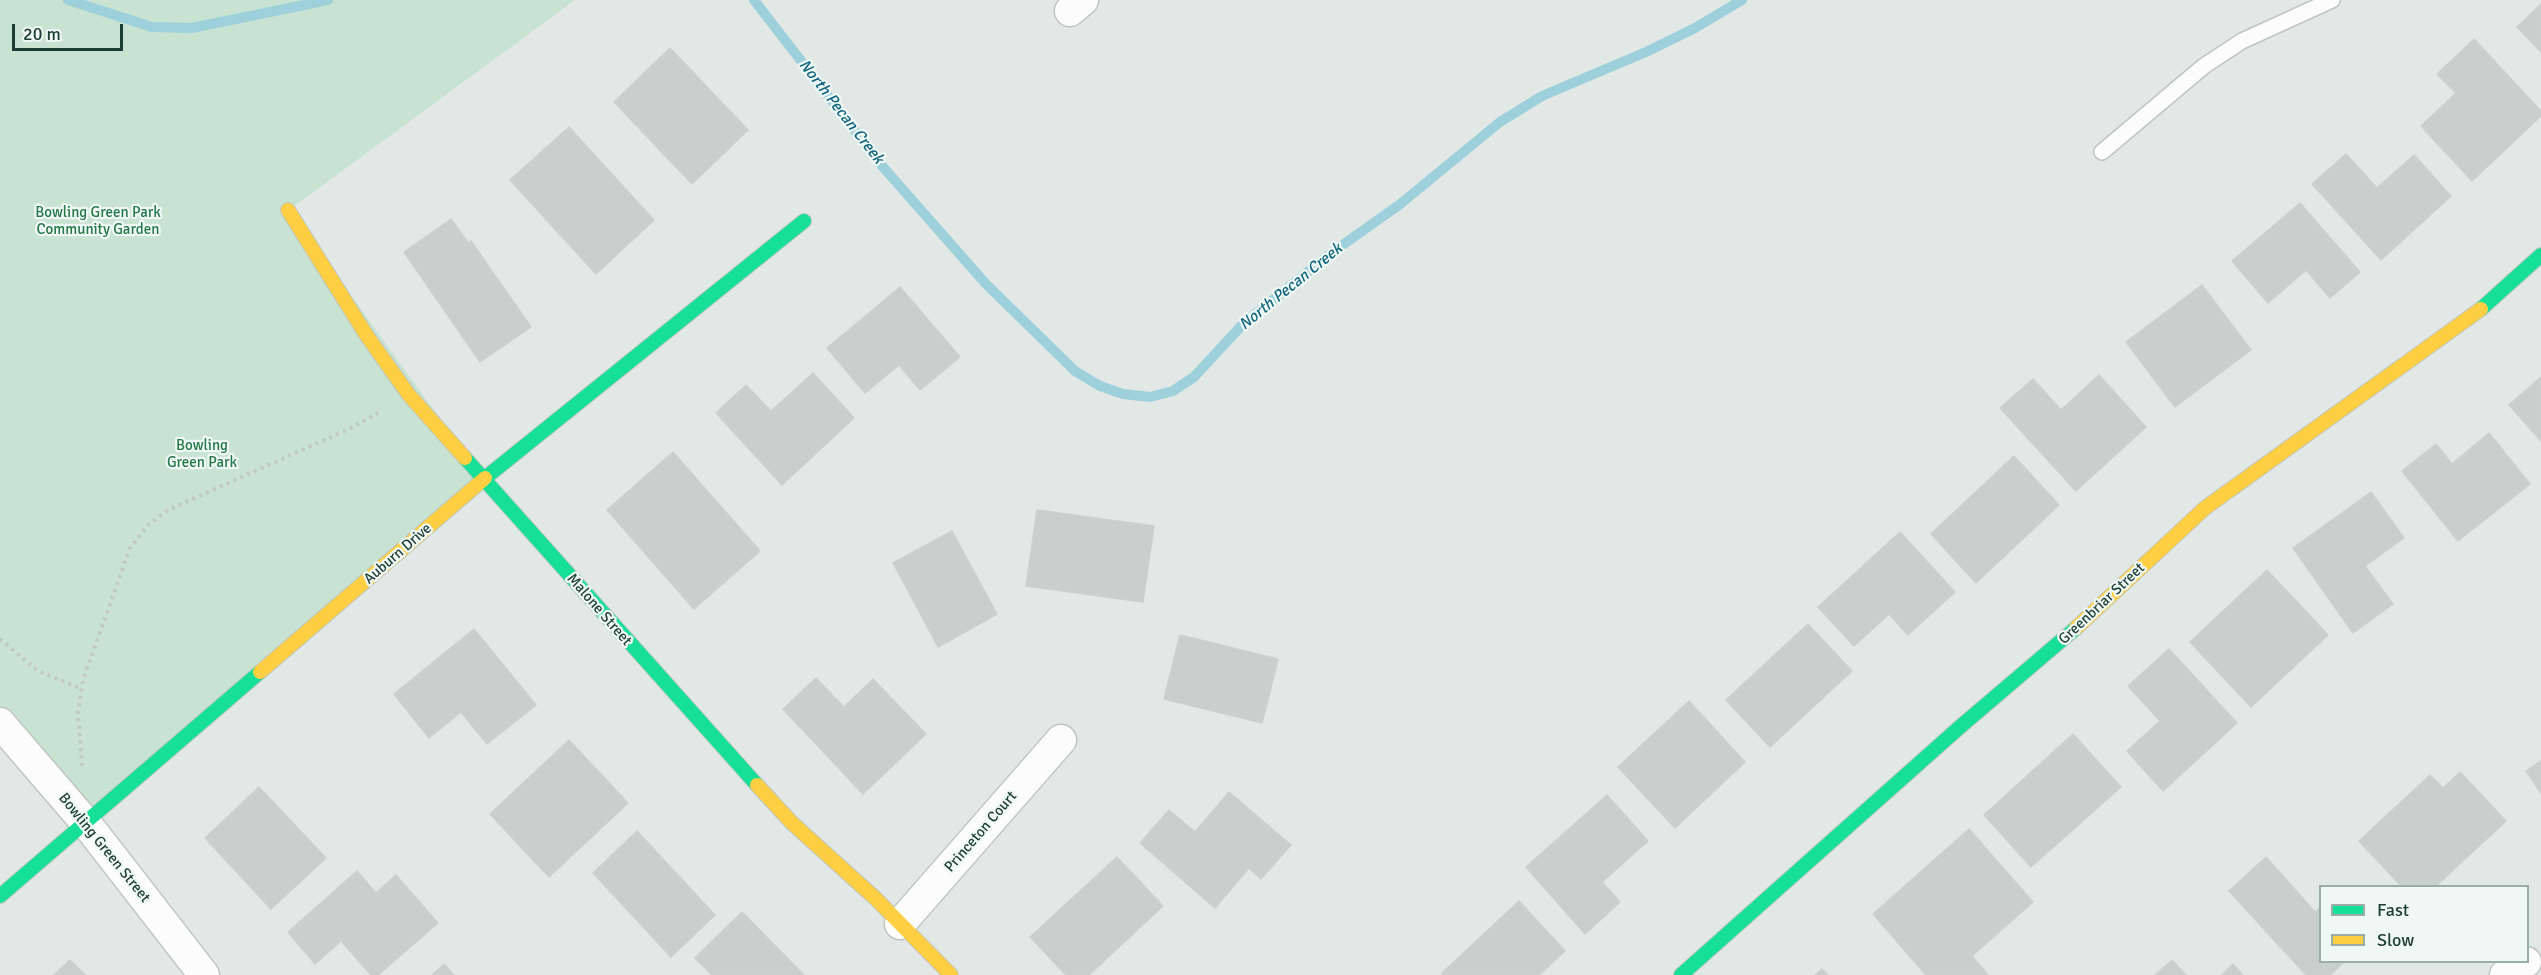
<!DOCTYPE html>
<style>
body{margin:0}
#map{position:relative;width:2541px;height:975px;overflow:hidden;background:#e2e8e5;font-family:Signika,sans-serif}
canvas{display:block}
.legend{position:absolute;left:2319px;top:885px;width:210px;height:78px;box-sizing:border-box;background:#eff8f4;border:2px solid #9bada8;margin:0;padding:8px 10px;list-style:none;font-size:18px;color:#1e3d36}
.legend li{display:flex;align-items:center;gap:12px;height:30px}
.legend b{width:30px;border:2px solid #9bada8}
.scale{position:absolute;left:12px;top:24px;width:111px;height:27px;box-sizing:border-box;border:3px solid #1e3d36;border-top:0;padding-left:8px;font-size:18px;line-height:21px;white-space:nowrap;color:#1e3d36;-webkit-text-stroke:4px #eff8f4;paint-order:stroke}
</style>
<div id="map">
<canvas width="2541" height="975"></canvas>
<ul class="legend">
<li><b style="height:8px;background:#16e098"></b>Fast</li>
<li><b style="height:8px;background:#ffcf43"></b>Slow</li>
</ul>
<div class="scale">20 m</div>
</div>
<script>
const ctx = document.querySelector('canvas').getContext('2d');
ctx.lineJoin = 'round';
function fillPath(path, color) {
  ctx.fillStyle = color;
  ctx.fill(path, 'evenodd');
}
function trace(path, color, width, dash) {
  ctx.strokeStyle = color;
  ctx.lineWidth = width;
  ctx.lineCap = dash ? 'butt' : 'round';
  ctx.setLineDash(dash || []);
  ctx.stroke(path);
}
function label(font, color, halo, rows, align = 'center') {
  ctx.font = font + ' Signika,sans-serif';
  ctx.lineWidth = 4.5;
  ctx.setLineDash([]);
  ctx.textBaseline = 'middle';
  ctx.strokeStyle = halo;
  ctx.fillStyle = color;
  for (const [text, x, y, turn = 0] of rows) {
    ctx.save();
    ctx.translate(x, y);
    ctx.rotate((+turn || 0) * Math.PI / 180);
    ctx.textAlign = isNaN(turn) ? turn : align;
    if (halo) ctx.strokeText(text, 0, 0);
    ctx.fillText(text, 0, 0);
    ctx.restore();
  }
}
const green = new Path2D(`
 M 0,0 L 575,0 L 289,210 L 484,479 L 86,823 L 0,725 Z`);
const stream = new Path2D(`
 M 68,0 L 152,27 L 192,28 L 328,0
 M 754,0 L 883,167 L 986,284 L 1075,371 L 1100,386 L 1123,394 L 1150,397 L 1173,391 L 1194,377 L 1244,323 L 1334,251 L 1399,205 L 1500,122 L 1542,96 L 1646,52 L 1695,28 L 1742,0`);
const building = new Path2D(`
 M 2541,4 L 2541,52 L 2517,27 Z
 M 2474,39 L 2541,111 L 2541,116 L 2472,181 L 2421,126 L 2456,93 L 2437,74 Z
 M 670,48 L 748,130 L 692,184 L 614,102 Z
 M 569,127 L 654,220 L 596,274 L 510,180 Z
 M 2346,154 L 2377,188 L 2414,155 L 2451,196 L 2381,260 L 2312,184 Z
 M 2300,203 L 2360,272 L 2330,298 L 2306,270 L 2268,303 L 2232,261 Z
 M 451,219 L 469,244 L 471,241 L 531,327 L 480,362 L 404,252 Z
 M 2202,285 L 2251,350 L 2175,407 L 2126,342 Z
 M 900,287 L 960,357 L 920,390 L 899,365 L 865,393 L 827,348 Z
 M 813,373 L 854,418 L 782,485 L 716,413 L 746,385 L 771,411 Z
 M 2099,375 L 2146,427 L 2076,491 L 2000,408 L 2033,379 L 2061,410 Z
 M 2541,377 L 2541,441 L 2509,405 Z
 M 2489,433 L 2530,484 L 2458,541 L 2402,471 L 2436,444 L 2452,464 Z
 M 673,452 L 760,551 L 694,609 L 607,510 Z
 M 2014,456 L 2059,505 L 1976,583 L 1931,534 Z
 M 2371,492 L 2404,538 L 2365,566 L 2393,604 L 2353,633 L 2293,548 Z
 M 1037,510 L 1154,526 L 1143,602 L 1026,586 Z
 M 952,531 L 997,614 L 938,647 L 893,563 Z
 M 1900,532 L 1955,592 L 1908,635 L 1889,614 L 1854,646 L 1818,607 Z
 M 2267,570 L 2328,635 L 2251,707 L 2190,642 Z
 M 1808,624 L 1852,671 L 1770,747 L 1726,700 Z
 M 474,629 L 536,705 L 487,744 L 461,712 L 429,738 L 394,694 Z
 M 1180,635 L 1278,659 L 1262,723 L 1164,699 Z
 M 2169,649 L 2237,723 L 2163,791 L 2127,751 L 2160,721 L 2128,686 Z
 M 816,678 L 844,707 L 873,679 L 926,734 L 863,794 L 783,709 Z
 M 1689,701 L 1745,762 L 1675,828 L 1618,767 Z
 M 2073,734 L 2121,787 L 2031,867 L 1984,815 Z
 M 569,740 L 628,803 L 549,877 L 490,814 Z
 M 2541,761 L 2541,793 L 2526,771 Z
 M 2460,772 L 2506,821 L 2436,886 L 2401,886 L 2359,841 L 2430,775 L 2443,788 Z
 M 259,787 L 326,858 L 271,909 L 205,838 Z
 M 1229,792 L 1291,845 L 1261,879 L 1249,868 L 1215,908 L 1140,843 L 1169,810 L 1195,832 Z
 M 1607,795 L 1648,841 L 1602,882 L 1620,902 L 1585,934 L 1526,867 Z
 M 1969,829 L 2033,902 L 1972,956 L 1988,975 L 1926,975 L 1873,914 Z
 M 637,831 L 715,915 L 671,957 L 593,873 Z
 M 1117,857 L 1163,906 L 1089,975 L 1066,975 L 1030,937 Z
 M 2266,857 L 2315,912 L 2320,907 L 2320,962 L 2344,962 L 2330,975 L 2306,975 L 2229,891 Z
 M 357,871 L 376,893 L 396,875 L 438,923 L 378,975 L 371,975 L 341,941 L 315,964 L 288,932 Z
 M 1519,901 L 1565,951 L 1539,975 L 1443,975 L 1442,973 Z
 M 742,912 L 804,975 L 712,975 L 695,958 Z
 M 70,960 L 85,975 L 54,975 Z
 M 2172,960 L 2186,975 L 2155,975 Z
 M 444,964 L 454,975 L 432,975 Z
 M 2233,964 L 2243,975 L 2222,975 Z
 M 1822,969 L 1828,975 L 1815,975 Z`);
const path = new Path2D(`
 M 0,639 L 38,671 L 82,689
 M 82,766 L 78,712 L 83,680 L 130,548 L 147,526 L 168,510 L 351,428 L 378,413`);
const lane = new Path2D(`
 M 2102,152 L 2204,66 L 2242,41 L 2332,0`);
const street = new Path2D(`
 M 1070,11 L 1083,0
 M 0,723 L 86,823 L 204,975
 M 900,924 L 1061,740
 M 2505,975 L 2526,962`);
const fast = new Path2D(`
 M 2481,309 L 2541,255
 M 465,458 L 757,785
 M 485,478 L 804,221
 M 0,896 L 260,672
 M 1681,975 L 1961,726 L 2076,628`);
const slow = new Path2D(`
 M 288,210 L 367,336 L 409,395 L 465,458
 M 2076,628 L 2205,508 L 2481,309
 M 260,672 L 485,478
 M 757,785 L 792,823 L 875,898 L 951,975`);
const parkNames = [
 ["Bowling Green Park",98,213],
 ["Community Garden",98,230],
 ["Bowling",202,446],
 ["Green Park",202,463]
];
const streetNames = [
 ["Auburn Drive",398,554,-41],
 ["Greenbriar Street",2102,604,-43],
 ["Malone Street",599,610,49],
 ["Princeton Court",981,832,-49],
 ["Bowling Green Street",104,848,51]
];
const waterNames = [
 ["North Pecan Creek",841,112,52],
 ["North Pecan Creek",1291,287,-39]
];
fillPath(green, '#c9e3d2');
trace(stream, '#9dd0db', 10);
fillPath(building, '#c8cfcc');
trace(building, '#cad1ce', 1.5);
trace(lane, '#bfc5c3', 18);
trace(street, '#bfc5c3', 33);
trace(fast, '#bdc6c3', 16);
trace(slow, '#bdc6c3', 16);
trace(path, '#bfc9c6', 4, [3, 4.5]);
trace(lane, '#fbfcfb', 15);
trace(street, '#fbfcfb', 30);
trace(fast, '#16e098', 14);
trace(slow, '#ffcf43', 14);
label('15px', '#247849', '#eff8f4', parkNames);
label('15px', '#1e3d36', '#eff8f4', streetNames);
label('italic 16px', '#12667f', '#eff8f4', waterNames);
</script>
